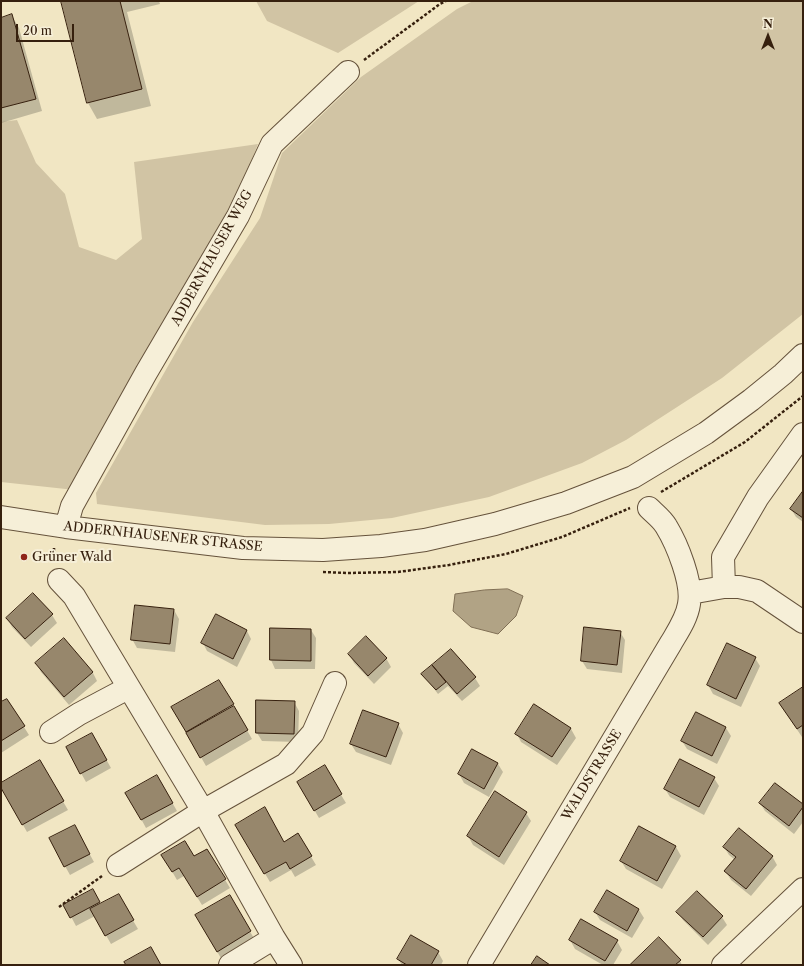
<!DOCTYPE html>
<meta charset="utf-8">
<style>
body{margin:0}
#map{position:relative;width:804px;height:966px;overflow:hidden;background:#f1e6c3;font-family:"Libre Caslon Text",serif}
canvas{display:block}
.frame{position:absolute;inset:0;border:2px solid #36200e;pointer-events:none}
.north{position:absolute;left:748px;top:16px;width:40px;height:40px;-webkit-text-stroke:3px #f6efd8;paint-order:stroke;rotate:0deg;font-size:11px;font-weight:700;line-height:16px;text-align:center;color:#36200e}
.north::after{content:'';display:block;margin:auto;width:14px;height:18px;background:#36200e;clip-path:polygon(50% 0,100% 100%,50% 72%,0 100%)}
.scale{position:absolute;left:16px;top:24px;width:58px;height:18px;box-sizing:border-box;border:2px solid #36200e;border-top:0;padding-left:5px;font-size:12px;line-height:14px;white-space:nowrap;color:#36200e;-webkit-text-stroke:3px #f6efd8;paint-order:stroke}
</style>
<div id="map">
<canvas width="804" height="966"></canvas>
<div class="frame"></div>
<div class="north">N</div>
<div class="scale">20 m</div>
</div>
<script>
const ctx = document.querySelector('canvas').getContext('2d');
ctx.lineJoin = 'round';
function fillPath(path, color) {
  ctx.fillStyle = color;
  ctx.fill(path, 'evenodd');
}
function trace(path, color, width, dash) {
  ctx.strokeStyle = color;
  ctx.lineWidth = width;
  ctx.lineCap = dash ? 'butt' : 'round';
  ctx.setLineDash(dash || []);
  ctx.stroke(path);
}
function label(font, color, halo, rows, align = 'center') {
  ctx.font = font + ' "Libre Caslon Text",serif';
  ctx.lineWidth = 4;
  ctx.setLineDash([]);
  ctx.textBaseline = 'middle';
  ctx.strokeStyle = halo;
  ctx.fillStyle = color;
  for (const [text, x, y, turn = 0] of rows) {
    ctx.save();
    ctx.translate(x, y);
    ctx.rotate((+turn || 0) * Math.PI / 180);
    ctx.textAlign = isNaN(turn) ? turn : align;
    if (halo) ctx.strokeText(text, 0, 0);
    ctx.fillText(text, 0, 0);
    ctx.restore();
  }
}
const green = new Path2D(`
 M 256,1 L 419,1 L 338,53 L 267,21 Z
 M 473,1 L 803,1 L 803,314 L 722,378 L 626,440 L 582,463 L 489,497 L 392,518 L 329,524 L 265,525 L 97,504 L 96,493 L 193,322 L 260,218 L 282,153 L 361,77 L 457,9 Z
 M 17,120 L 36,163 L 65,194 L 79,247 L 116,260 L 142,239 L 134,162 L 258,144 L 227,221 L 75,490 L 1,482 L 1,122 Z`);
const water = new Path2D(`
 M 508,589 L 523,596 L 516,616 L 498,634 L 471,627 L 453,611 L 455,594 L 484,590 Z`);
const shadow = new Path2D(`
 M 62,1 L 159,1 L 160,4 L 127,12 L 151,106 L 97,119 L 88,103 Z
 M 12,16 L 19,28 L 42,111 L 1,123 L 1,19 Z
 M 803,493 L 803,522 L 796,517 L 791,509 Z
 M 33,594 L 52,615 L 57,623 L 31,647 L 12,627 L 7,618 Z
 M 174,610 L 179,619 L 175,652 L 137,648 L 132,639 Z
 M 271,629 L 311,630 L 316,638 L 315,669 L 275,669 L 271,660 Z
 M 247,631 L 251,639 L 237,667 L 207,651 L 203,643 Z
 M 620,632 L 625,640 L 622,673 L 587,669 L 582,661 Z
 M 64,639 L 93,673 L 97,681 L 69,705 L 41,672 L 36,663 Z
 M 450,650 L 475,678 L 480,686 L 462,701 L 448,686 L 438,694 L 423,674 Z
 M 349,654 L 386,658 L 391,667 L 374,684 L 354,663 Z
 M 755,658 L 760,666 L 741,707 L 713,694 L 708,685 Z
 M 219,681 L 252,739 L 206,766 L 173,708 Z
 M 803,688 L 803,737 L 802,737 L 780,704 Z
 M 7,700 L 29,735 L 1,753 L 1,703 Z
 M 294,702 L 299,711 L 298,742 L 262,741 L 257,733 Z
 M 535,706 L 571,729 L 576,738 L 557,765 L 521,742 L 517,734 Z
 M 696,713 L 726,728 L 731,736 L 717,764 L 687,749 L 682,741 Z
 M 398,724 L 403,733 L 391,765 L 356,752 L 351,744 Z
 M 92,734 L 111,768 L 86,782 L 67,748 Z
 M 473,750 L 498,764 L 503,772 L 489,797 L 464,783 L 459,774 Z
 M 40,762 L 68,810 L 27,832 L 1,786 L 1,784 Z
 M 324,767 L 346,803 L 319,818 L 298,782 Z
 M 157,776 L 177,811 L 146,828 L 127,793 Z
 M 714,778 L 719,786 L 704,815 L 670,797 L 665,789 Z
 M 760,803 L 803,806 L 803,822 L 794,834 L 765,811 Z
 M 526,813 L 531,821 L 504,865 L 473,845 L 468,836 Z
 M 236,825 L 284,843 L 298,835 L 316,865 L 295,877 L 291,870 L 270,882 Z
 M 640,827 L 676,847 L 681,856 L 662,889 L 626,869 L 621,861 Z
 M 79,835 L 94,862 L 70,875 L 50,839 Z
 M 724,847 L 772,856 L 777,865 L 751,896 L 731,880 L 726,872 L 735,860 L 729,855 Z
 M 207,850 L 230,888 L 202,905 L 184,876 L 177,880 L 163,856 L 194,858 Z
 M 92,890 L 100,905 L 118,895 L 138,929 L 111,944 L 95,916 L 76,926 L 65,905 Z
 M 607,892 L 639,910 L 644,918 L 632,938 L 600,920 L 595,912 Z
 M 697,892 L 722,917 L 727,925 L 708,945 L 683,920 L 678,912 Z
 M 229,896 L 255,940 L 222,960 L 196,915 Z
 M 570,940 L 617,941 L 622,950 L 613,965 L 603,965 L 575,949 Z
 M 438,952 L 443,961 L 441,965 L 402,965 L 398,959 Z
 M 680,961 L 682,965 L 631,965 Z`);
const building = new Path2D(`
 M 61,1 L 120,1 L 142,89 L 87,103 Z
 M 12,14 L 36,99 L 1,108 L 1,18 Z
 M 803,491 L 803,518 L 790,509 Z
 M 33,593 L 53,614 L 25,639 L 6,618 Z
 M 135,605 L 174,609 L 170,644 L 131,640 Z
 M 216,614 L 247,630 L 233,659 L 201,643 Z
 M 584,627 L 621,631 L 617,665 L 581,661 Z
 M 270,628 L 311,629 L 311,661 L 270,660 Z
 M 366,636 L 387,658 L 368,676 L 348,654 Z
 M 64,638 L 93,672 L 64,697 L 35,663 Z
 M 727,643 L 756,657 L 736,699 L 707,685 Z
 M 451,649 L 476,677 L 457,694 L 432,665 Z
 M 432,665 L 446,682 L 436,690 L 421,674 Z
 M 219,680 L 234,704 L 186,732 L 171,707 Z
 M 803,687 L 803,725 L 797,729 L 779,703 Z
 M 7,699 L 25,726 L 1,741 L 1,702 Z
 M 256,700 L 295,701 L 294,734 L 256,733 Z
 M 534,704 L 571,728 L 552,757 L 515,734 Z
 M 234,706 L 248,730 L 200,758 L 186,733 Z
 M 363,710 L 399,723 L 386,757 L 350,744 Z
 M 696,712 L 726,727 L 712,756 L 681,741 Z
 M 92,733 L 107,760 L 80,774 L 66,747 Z
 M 472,749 L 498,763 L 484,789 L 458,774 Z
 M 680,759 L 715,777 L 699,807 L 664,789 Z
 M 40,760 L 64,801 L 22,825 L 1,788 L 1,783 Z
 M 325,765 L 342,794 L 314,811 L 297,782 Z
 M 157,775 L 173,803 L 141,820 L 125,793 Z
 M 775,783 L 803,804 L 803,807 L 789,826 L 759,803 Z
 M 495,791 L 527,812 L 499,857 L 467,836 Z
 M 265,807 L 284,842 L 298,833 L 312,856 L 290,869 L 286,862 L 264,874 L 235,825 Z
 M 75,825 L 90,854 L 64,867 L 49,838 Z
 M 639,826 L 676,846 L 657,881 L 620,861 Z
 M 739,828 L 773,856 L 746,889 L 724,871 L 736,857 L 723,847 Z
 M 185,841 L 194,856 L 207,849 L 226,879 L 197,897 L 179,868 L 172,872 L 161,855 Z
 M 93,889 L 100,902 L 70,918 L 63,905 Z
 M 607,890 L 639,909 L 627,931 L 594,912 Z
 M 697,891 L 723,916 L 703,937 L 676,912 Z
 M 119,894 L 134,920 L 105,936 L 90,909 Z
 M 230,895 L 251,931 L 217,952 L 195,915 Z
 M 581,919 L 618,940 L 605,961 L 569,940 Z
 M 411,935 L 439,951 L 431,965 L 407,965 L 397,959 Z
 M 659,937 L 681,960 L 675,965 L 630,965 Z
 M 151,947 L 161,965 L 126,965 L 124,962 Z
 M 537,956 L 550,965 L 531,965 Z`);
const path = new Path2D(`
 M 364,60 L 440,4 L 446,1
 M 661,492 L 745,442 L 803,396
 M 54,561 L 54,546
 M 323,572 L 347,573 L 398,572 L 449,565 L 506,554 L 562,537 L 630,508
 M 59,907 L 102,876`);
const minor = new Path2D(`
 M 1,517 L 66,527 L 243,548 L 323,550 L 381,546 L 425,540 L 495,524 L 566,503 L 633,477 L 706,433 L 751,400 L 783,374 L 803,355
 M 66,527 L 72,506 L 146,373 L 238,216 L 272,144 L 348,72
 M 59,580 L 74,596 L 203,811 L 274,938 L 291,965
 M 724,587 L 723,557 L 758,497 L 803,434
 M 690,593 L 724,587 L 739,587 L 757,591 L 803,622
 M 51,732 L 79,714 L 128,688
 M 118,865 L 203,811 L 286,764 L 313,733 L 335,683
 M 230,965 L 274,938
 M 479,965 L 671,643 C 678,631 687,618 689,604 C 693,583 677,544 666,526 C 662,519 654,513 649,508
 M 723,965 L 803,889`);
const markers = [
 [24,557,4,"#8f2418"]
];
const streetNames = [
 ["ADDERNHAUSER WEG",212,258,-61],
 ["ADDERNHAUSENER STRASSE",163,537,6],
 ["WALDSTRASSE",592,775,-59]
];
const poiNames = [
 ["Grüner Wald",32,557]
];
fillPath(green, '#d1c4a4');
fillPath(water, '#b1a385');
trace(water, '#806f55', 1);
fillPath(shadow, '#0003');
fillPath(building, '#97876c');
trace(building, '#36200e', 1);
trace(minor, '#65523b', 24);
trace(path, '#36200e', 2.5, [3, 2]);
trace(minor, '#f6efd8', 22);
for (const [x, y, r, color] of markers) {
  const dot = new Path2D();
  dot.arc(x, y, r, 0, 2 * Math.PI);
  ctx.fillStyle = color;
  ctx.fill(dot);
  trace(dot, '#f6efd8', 1.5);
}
label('13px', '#36200e', '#f6efd8', streetNames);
label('13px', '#36200e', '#f6efd8', poiNames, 'left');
</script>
